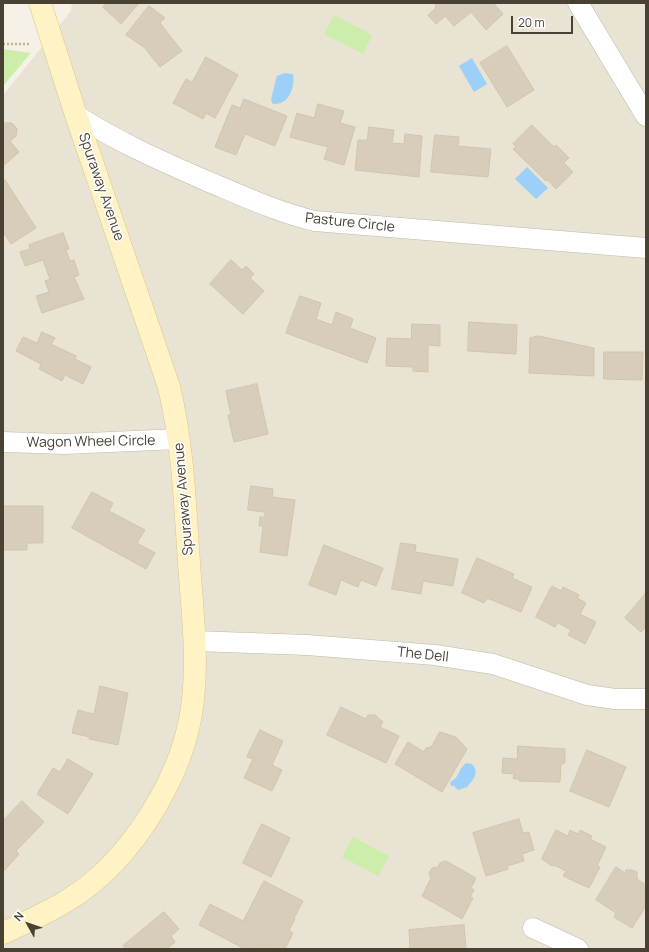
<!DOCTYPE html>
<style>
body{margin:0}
#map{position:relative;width:649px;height:952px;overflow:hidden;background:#f5f1e6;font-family:Manrope,sans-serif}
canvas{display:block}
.frame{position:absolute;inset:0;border:4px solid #484134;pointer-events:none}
.north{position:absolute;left:8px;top:904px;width:40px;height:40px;-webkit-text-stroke:3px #fff;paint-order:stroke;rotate:310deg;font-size:11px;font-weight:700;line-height:16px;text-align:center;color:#484134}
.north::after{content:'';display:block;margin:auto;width:14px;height:18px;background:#484134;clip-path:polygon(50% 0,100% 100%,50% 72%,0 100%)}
.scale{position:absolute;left:511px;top:16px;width:62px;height:18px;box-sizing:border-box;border:2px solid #484134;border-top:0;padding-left:5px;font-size:12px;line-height:14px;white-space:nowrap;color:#484134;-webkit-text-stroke:3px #fff;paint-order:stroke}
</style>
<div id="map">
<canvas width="649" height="952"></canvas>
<div class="frame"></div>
<div class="north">N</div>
<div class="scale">20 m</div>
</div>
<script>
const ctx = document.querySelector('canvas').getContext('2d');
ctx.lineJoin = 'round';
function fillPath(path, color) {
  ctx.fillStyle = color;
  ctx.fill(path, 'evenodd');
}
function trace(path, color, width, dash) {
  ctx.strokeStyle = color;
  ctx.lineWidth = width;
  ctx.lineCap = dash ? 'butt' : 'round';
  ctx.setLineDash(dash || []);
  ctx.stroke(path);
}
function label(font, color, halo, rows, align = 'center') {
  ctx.font = font + ' Manrope,sans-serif';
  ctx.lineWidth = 3;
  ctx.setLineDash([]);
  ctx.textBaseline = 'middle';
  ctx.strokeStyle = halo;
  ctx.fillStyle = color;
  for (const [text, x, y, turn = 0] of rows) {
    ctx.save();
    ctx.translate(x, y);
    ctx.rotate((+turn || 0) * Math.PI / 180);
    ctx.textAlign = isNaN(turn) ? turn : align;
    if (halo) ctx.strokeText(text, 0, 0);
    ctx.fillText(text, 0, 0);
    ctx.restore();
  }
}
const residential = new Path2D(`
 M 72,3 L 646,3 L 646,949 L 3,949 L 3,95 L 71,11 Z`);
const green = new Path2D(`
 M 334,15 L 372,35 L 363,54 L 324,34 Z
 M 3,49 L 31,53 L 3,86 Z
 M 353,837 L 389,856 L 378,876 L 342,857 Z`);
const water = new Path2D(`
 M 472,58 L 487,84 L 474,92 L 459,66 Z
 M 284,73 L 293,74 C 295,88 289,105 273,104 L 271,100 L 276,79 L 277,76 Z
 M 527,167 L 548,188 L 536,199 L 515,179 Z
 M 466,763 L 472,764 C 480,773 473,780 467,787 L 458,790 L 454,786 L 451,786 L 450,782 C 459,779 458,769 466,763 Z`);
const building = new Path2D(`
 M 107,3 L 139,3 L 121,24 L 103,7 Z
 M 437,3 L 493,3 L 503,14 L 486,30 L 471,12 L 454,26 L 445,16 L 436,24 L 428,15 L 436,8 L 435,5 Z
 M 149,6 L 165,18 L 160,23 L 182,51 L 160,67 L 144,47 L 126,35 Z
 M 507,46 L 534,90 L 507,107 L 480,63 Z
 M 206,57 L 238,75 L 215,118 L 206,113 L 203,119 L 173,103 L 186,79 L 192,82 Z
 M 244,99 L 287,116 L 275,146 L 245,134 L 236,155 L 215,147 L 232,105 L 240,108 Z
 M 318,104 L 344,111 L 340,123 L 355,127 L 344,165 L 324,159 L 328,147 L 290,137 L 297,113 L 314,118 Z
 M 5,123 L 12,123 L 17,129 L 16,136 L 10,141 L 19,152 L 3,166 L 3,124 Z
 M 532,125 L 554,147 L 556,145 L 569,158 L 564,163 L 573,172 L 556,189 L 548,180 L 546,181 L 513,149 L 516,146 L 513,144 Z
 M 369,127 L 394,130 L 392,143 L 404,144 L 405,134 L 422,136 L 419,177 L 355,170 L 358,140 L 367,140 Z
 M 435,135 L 459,137 L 458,146 L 491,149 L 488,177 L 431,172 Z
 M 5,180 L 36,228 L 11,244 L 3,232 L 3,181 Z
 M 63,233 L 69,249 L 66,250 L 70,261 L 74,260 L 79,275 L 74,277 L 84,299 L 42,313 L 36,296 L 49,292 L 45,281 L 50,279 L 43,260 L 25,266 L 20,252 L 30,249 L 29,245 Z
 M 231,260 L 242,270 L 246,266 L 254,274 L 250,278 L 264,291 L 243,314 L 210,284 Z
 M 300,296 L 321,303 L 316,319 L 332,325 L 336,312 L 353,319 L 350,328 L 376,338 L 367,363 L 286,333 Z
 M 469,322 L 517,325 L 516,354 L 468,351 Z
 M 412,324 L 440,325 L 440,346 L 428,345 L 428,372 L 413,371 L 413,367 L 386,366 L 387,338 L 411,339 Z
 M 42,332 L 55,338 L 51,344 L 76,356 L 75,359 L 91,367 L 83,384 L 65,375 L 62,381 L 39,369 L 41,364 L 16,351 L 23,337 L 37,343 Z
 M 539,336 L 594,348 L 594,376 L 529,373 L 530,338 Z
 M 604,352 L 643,352 L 642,380 L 604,379 Z
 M 257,384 L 268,434 L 234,442 L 228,415 L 231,415 L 226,391 Z
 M 251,486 L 273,489 L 272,497 L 295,500 L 287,556 L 260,552 L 263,526 L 259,526 L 260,517 L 265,517 L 265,512 L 248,510 Z
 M 92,492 L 113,503 L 109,511 L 145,530 L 137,543 L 155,553 L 146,569 L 72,528 Z
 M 3,506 L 43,506 L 43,543 L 27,543 L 27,550 L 3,550 Z
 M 401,543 L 416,545 L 415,552 L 458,559 L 453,586 L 423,581 L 421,594 L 392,589 Z
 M 324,545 L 383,568 L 376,586 L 361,580 L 358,587 L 341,580 L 336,595 L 309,585 Z
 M 477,558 L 514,574 L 512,578 L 532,587 L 521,612 L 487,598 L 484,603 L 462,593 Z
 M 552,586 L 561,591 L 563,587 L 579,595 L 577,598 L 586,603 L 580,614 L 596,622 L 585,644 L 568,635 L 571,630 L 558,623 L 555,627 L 536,617 Z
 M 646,593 L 646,627 L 641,632 L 625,618 Z
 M 100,686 L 128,693 L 118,745 L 89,739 L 90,737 L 72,733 L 78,710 L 94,714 Z
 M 341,707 L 366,719 L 368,715 L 375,715 L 383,722 L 380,727 L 399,736 L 386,763 L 327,735 Z
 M 260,730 L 283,741 L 272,765 L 282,770 L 272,791 L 244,778 L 253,759 L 247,757 Z
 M 440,732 L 456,737 L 467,749 L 442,792 L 395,764 L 408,742 L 424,752 L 426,748 L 431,747 Z
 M 518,746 L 565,749 L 565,763 L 561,764 L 560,782 L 519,781 L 519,779 L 513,779 L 514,774 L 502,773 L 503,758 L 517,759 Z
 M 587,750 L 626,767 L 609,807 L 570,791 Z
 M 68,759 L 93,774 L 68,814 L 37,794 L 53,768 L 60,772 Z
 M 22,801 L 44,822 L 16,851 L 19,854 L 3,872 L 3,821 Z
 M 519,819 L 523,833 L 529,832 L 534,850 L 522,854 L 524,861 L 507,866 L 508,869 L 486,876 L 473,833 Z
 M 262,824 L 290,838 L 271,877 L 243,863 Z
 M 556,830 L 568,836 L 570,830 L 578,834 L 580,830 L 592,836 L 590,839 L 606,847 L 597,866 L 600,867 L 589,888 L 563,876 L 566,871 L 554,865 L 552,866 L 542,859 Z
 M 446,861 L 476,878 L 471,888 L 474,890 L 470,897 L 473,898 L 462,919 L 422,896 L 431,878 L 429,873 L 432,868 L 438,867 L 440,863 Z
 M 616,867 L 625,873 L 626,870 L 632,870 L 637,872 L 637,879 L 646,885 L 646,906 L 632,928 L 614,917 L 616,913 L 596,900 Z
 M 264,881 L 303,901 L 294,918 L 295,919 L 289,930 L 293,933 L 285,949 L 269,949 L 263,946 L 262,949 L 245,949 L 199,925 L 210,904 L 243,921 Z
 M 164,912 L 179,929 L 171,936 L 175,942 L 167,949 L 126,949 L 123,946 Z
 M 464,925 L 466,949 L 410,949 L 409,930 Z`);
const path = new Path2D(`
 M 3,44 L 30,44`);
const street = new Path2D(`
 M 578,3 L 646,116
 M 76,115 C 118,142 161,161 207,181 C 243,196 277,212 315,221 L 646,248
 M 3,442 L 65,444 L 179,439
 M 195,641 L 307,645 L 435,655 L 493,664 L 587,695 L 615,699 L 646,699
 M 533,928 L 578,949`);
const secondary = new Path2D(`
 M 3,933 C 25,923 47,913 68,900 C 132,861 186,773 193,699 C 198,654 192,608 189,563 C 185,504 183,445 169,387 L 76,115 L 40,3`);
const streetNames = [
 ["Spuraway Avenue",101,187,71],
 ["Pasture Circle",350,223,6],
 ["Wagon Wheel Circle",91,442,-1],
 ["Spuraway Avenue",184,499,-95],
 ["The Dell",423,655,6]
];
fillPath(residential, '#e9e3d3');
fillPath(green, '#cdedaa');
fillPath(water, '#9cd0f8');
fillPath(building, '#d8cdba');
trace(building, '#d3c5ac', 1);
trace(street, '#c1b9a7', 21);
trace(secondary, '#d9c891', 23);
trace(path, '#c4b597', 2.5, [2, 2]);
trace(street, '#fff', 20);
trace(secondary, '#fff2c5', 22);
label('14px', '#484134', '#fff', streetNames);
</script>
